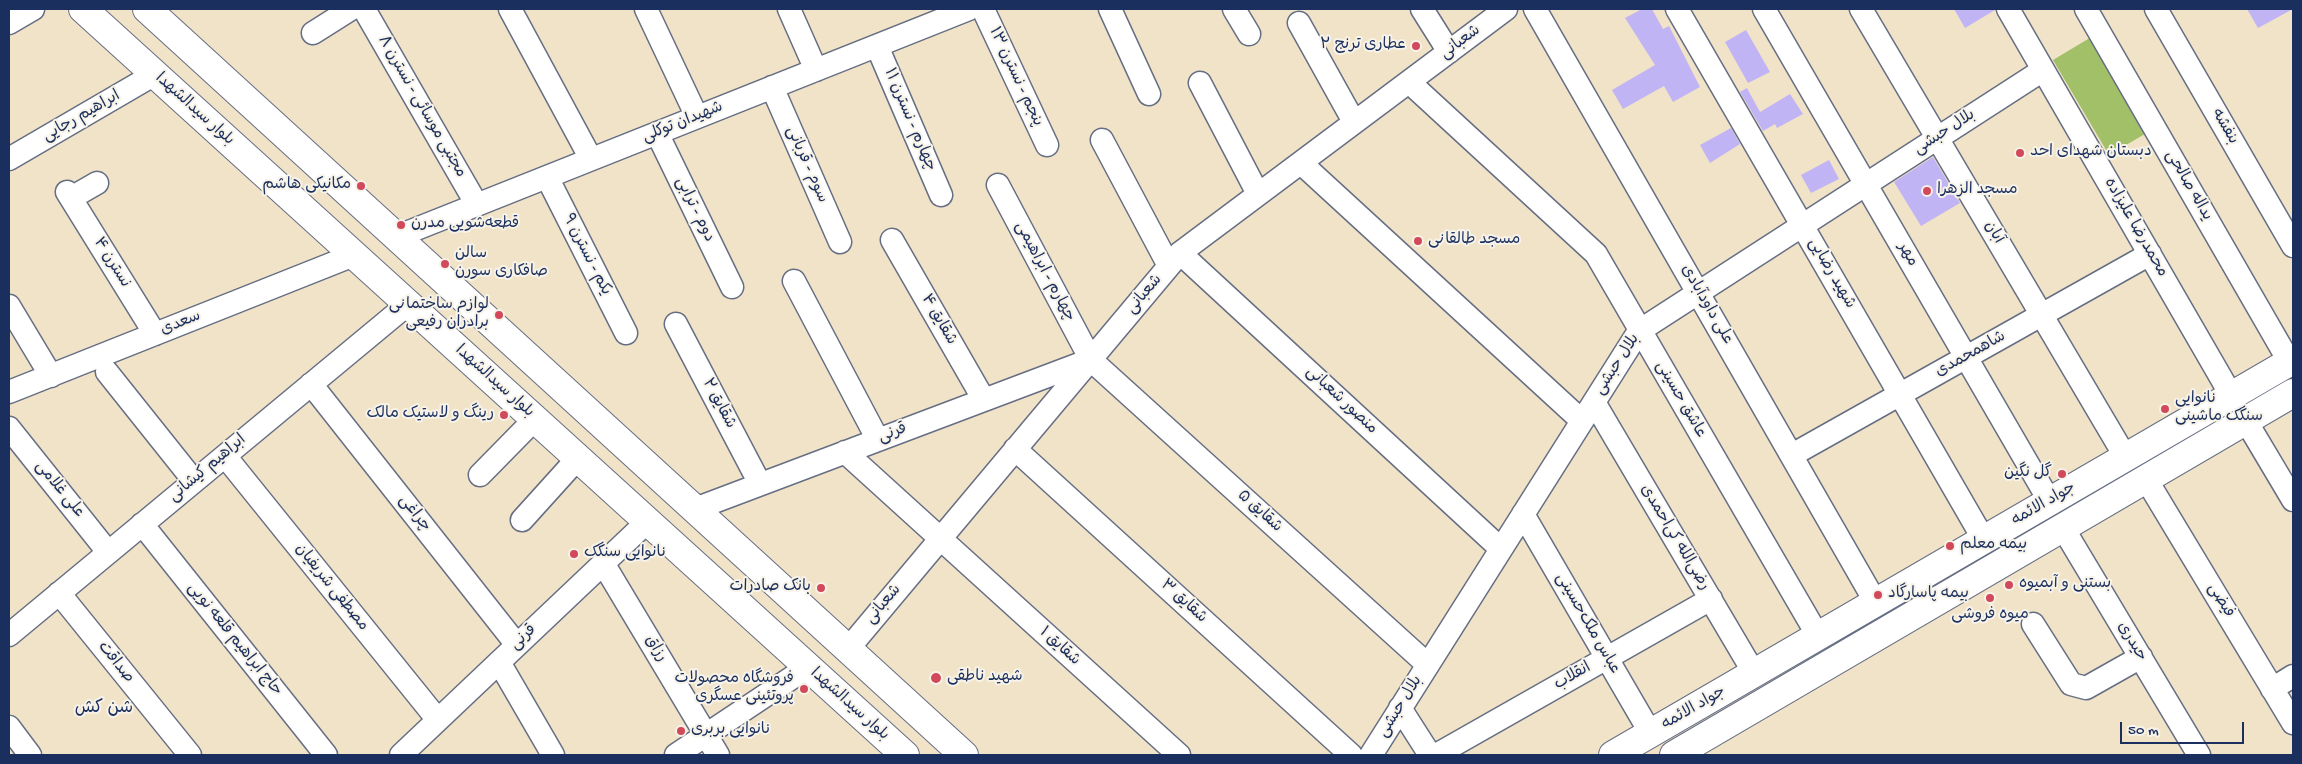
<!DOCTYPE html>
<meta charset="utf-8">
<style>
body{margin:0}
#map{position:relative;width:2302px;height:764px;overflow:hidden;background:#f1e3c8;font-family:"Gochi Hand",sans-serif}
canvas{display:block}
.frame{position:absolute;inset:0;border:10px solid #1b2f5e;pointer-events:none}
.scale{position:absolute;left:2120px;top:722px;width:124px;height:22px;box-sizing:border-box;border:2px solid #1b2f5e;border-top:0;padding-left:6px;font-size:15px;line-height:18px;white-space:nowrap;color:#1b2f5e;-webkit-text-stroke:4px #f7f3e8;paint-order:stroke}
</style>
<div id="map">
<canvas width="2302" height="764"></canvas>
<div class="frame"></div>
<div class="scale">50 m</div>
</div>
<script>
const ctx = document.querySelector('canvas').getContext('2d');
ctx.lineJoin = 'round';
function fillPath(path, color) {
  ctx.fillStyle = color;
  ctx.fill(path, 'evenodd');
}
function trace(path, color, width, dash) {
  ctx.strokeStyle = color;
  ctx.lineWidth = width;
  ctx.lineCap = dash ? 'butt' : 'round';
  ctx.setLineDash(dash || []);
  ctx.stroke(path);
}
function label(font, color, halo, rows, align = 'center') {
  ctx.font = font + ' "Gochi Hand","Playpen Sans Arabic",sans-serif';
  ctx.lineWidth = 4;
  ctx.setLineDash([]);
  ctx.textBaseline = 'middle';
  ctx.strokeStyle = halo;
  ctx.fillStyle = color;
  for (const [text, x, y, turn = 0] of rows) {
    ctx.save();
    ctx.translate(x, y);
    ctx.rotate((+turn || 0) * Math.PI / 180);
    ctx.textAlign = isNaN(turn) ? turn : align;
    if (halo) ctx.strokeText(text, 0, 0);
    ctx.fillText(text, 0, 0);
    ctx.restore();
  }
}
const green = new Path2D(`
 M 2093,36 L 2150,131 L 2109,155 L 2053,60 Z`);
const building = new Path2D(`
 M 1642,9 L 1652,9 L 1663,29 L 1669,26 L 1700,87 L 1673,102 L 1664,86 L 1623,109 L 1612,90 L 1655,65 L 1625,18 Z
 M 1954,9 L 1995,9 L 1995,10 L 1965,28 Z
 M 2247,9 L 2293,9 L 2258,28 Z
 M 1746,30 L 1770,72 L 1748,83 L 1725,42 Z
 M 1747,88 L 1760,112 L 1790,94 L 1803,114 L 1777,128 L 1775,124 L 1763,131 L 1740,92 Z
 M 1731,128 L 1740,144 L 1710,163 L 1700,145 Z
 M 1933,157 L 1960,203 L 1921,226 L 1894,182 Z
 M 1829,160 L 1839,179 L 1811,193 L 1801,175 Z`);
const minor = new Path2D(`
 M 364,9 L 477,205
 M 510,9 L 591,159
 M 646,9 L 697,117
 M 789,9 L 816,70
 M 983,9 L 1047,145
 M 1110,9 L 1149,94
 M 1234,9 L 1249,34
 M 1422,9 L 1449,52
 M 1535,9 L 1876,603
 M 1677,9 L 1984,540
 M 1764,9 L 2050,502
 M 1861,9 L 2126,458
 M 2008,9 L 2231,395
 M 2086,9 L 2290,363
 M 2156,9 L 2293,246
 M 9,23 L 33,9
 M 1299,23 L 1354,122
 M 313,33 L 351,9
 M 877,46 L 941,195
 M 1409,82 L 1596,254 L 1818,636
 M 1200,83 L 1258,194
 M 772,87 L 840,242
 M 657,133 L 732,287
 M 1102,140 L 1169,266
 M 9,159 L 155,74
 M 1301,163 L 1582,421
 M 547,177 L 626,333
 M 998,185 L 1091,360 L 1428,665
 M 67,192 L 155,334
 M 71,198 L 97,183
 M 396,237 L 969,9
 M 892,240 L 984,400
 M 1180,253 L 1501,549
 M 794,281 L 878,440
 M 9,306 L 51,376
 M 676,324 L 760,484
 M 107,372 L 194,481
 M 311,384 L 517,645
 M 9,392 L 354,255
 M 1594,402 L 1754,673
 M 2246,421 L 2293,500
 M 9,428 L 108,552
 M 1015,449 L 1351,755
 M 845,452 L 1179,755
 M 1792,455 L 2150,254
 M 225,456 L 438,720
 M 480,475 L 535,419
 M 2146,479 L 2293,723
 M 695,509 L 1090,360
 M 1523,514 L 1651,734
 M 522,520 L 578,458
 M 142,524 L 326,755
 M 2063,528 L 2199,755
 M 603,563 L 718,755
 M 59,593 L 190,755
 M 2033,624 L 2071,684 L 2086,688 L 2141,657
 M 9,635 L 408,304
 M 848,649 L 1180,253 L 1506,9
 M 499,662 L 553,755
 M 2272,689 L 2293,676
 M 1400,708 L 1430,755
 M 9,727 L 30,755
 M 401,755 L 648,521
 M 676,755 L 808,667
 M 1371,755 L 1639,331 L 2043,70
 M 1436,755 L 1711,599`);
const major = new Path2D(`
 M 83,9 L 905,755
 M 147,9 L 964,755
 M 1613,755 L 2293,360
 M 1674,755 L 2293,393`);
const markers = [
 [1416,46,5,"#d1495b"],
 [2020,153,5,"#d1495b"],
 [361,186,5,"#d1495b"],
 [1927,191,5,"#d1495b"],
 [401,225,5,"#d1495b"],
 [1418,241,5,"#d1495b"],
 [445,264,5,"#d1495b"],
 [499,315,5,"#d1495b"],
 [2165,409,5,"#d1495b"],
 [504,415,5,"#d1495b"],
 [2062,474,5,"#d1495b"],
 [1950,546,5,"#d1495b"],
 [574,554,5,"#d1495b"],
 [2009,585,5,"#d1495b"],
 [821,588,5,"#d1495b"],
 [1878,595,5,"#d1495b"],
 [1990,598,5,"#d1495b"],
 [936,678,6,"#d1495b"],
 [804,689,5,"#d1495b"],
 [681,731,5,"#d1495b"]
];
const streetNames = [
 ["شعبانی",1461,43,-37],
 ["پنجم - نسترن ۱۳",1015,77,65],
 ["مجتبی موسائی - نسترن ۸",421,107,60],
 ["بلوار سیدالشهدا",194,110,42],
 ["ابراهیم رجایی",82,117,-30],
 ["چهارم - نسترن ۱۱",909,120,67],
 ["شهیدان توکلی",683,123,-22],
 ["بنفشه",2224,127,60],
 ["بلال حبشی",1945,133,-33],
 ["سوم - قربانی",806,165,66],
 ["یداله صالحی",2188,186,60],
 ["دوم - ترابی",694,210,64],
 ["محمدرضا علیزاده",2135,228,60],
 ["آبان",1993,233,59],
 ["یکم - نسترن ۹",586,255,63],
 ["مهر",1907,255,60],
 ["نسترن ۴",111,263,58],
 ["چهارم - ابراهیمی",1044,272,62],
 ["شهید رضایی",1831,274,60],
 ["شعبانی",1145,295,-50],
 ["علی داودآبادی",1706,305,60],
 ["شقایق ۴",938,320,60],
 ["سعدی",181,324,-22],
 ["شاهمحمدی",1971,355,-29],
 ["بلال حبشی",1618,365,-57],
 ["بلوار سیدالشهدا",494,382,42],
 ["عاشق حسینی",1680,400,60],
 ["منصور شعبانی",1341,401,43],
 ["شقایق ۲",718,404,62],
 ["قرنی",893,434,-21],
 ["ابراهیم کیشانی",208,469,-40],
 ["علی غلامی",59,490,51],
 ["جواد الائمه",2044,505,-30],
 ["شقایق ۵",1259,512,42],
 ["چراغی",414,514,52],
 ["رضی‌الله کی‌احمدی",1674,538,59],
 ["مصطفی شریفیان",331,588,51],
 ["فیضی",2220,601,59],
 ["شقایق ۳",1183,602,42],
 ["شعبانی",884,605,-50],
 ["عباس ملک‌حسینی",1587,624,60],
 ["قرنی",524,638,-43],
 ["حاج ابراهیم قلعه نویی",234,640,51],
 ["حیدری",2131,642,59],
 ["شقایق ۱",1059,647,42],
 ["رزاق",655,649,59],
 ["صداقت",115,663,51],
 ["انقلاب",1573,677,-30],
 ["بلوار سیدالشهدا",849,705,42],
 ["بلال حبشی",1401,707,-58],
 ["جواد الائمه",1694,709,-30]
];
const poiNames = [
 ["عطاری ترنج ۲",1406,46,"right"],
 ["دبستان شهدای احد",2030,153],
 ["مکانیکی هاشم",351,186,"right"],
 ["مسجد الزهرا",1937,191],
 ["قطعه‌شویی مدرن",411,225],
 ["مسجد طالقانی",1428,241],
 ["سالن",455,255],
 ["صافکاری سورن",455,273],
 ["لوازم ساختمانی",489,306,"right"],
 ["برادران رفیعی",489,324,"right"],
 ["نانوایی",2175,400],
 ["سنگک ماشینی",2175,418],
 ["رینگ و لاستیک مالک",494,415,"right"],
 ["گل نگین",2052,474,"right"],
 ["بیمه معلم",1960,546],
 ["نانوایی سنگک",584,554],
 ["بستنی و آبمیوه",2019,585],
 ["بانک صادرات",811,588,"right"],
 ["بیمه پاسارگاد",1888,595],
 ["میوه فروشی",1990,616,"center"],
 ["شهید ناطقی",947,678],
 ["فروشگاه محصولات",794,680,"right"],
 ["پروتئینی عسگری",794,698,"right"],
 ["نانوایی بربری",691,731]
];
const neighbourhoodNames = [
 ["شن کش",104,709]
];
fillPath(green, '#a1c068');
fillPath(building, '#c1b4f4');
trace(minor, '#666e83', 25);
trace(major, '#666e83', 30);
trace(minor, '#fff', 22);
trace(major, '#fff', 28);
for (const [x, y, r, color] of markers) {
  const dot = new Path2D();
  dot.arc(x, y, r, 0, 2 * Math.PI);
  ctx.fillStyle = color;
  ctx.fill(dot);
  trace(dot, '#f7f3e8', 2);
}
label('16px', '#1b2f5e', '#f7f3e8', streetNames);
label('16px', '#1b2f5e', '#f7f3e8', poiNames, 'left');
label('18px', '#1b2f5e', '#f7f3e8', neighbourhoodNames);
</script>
